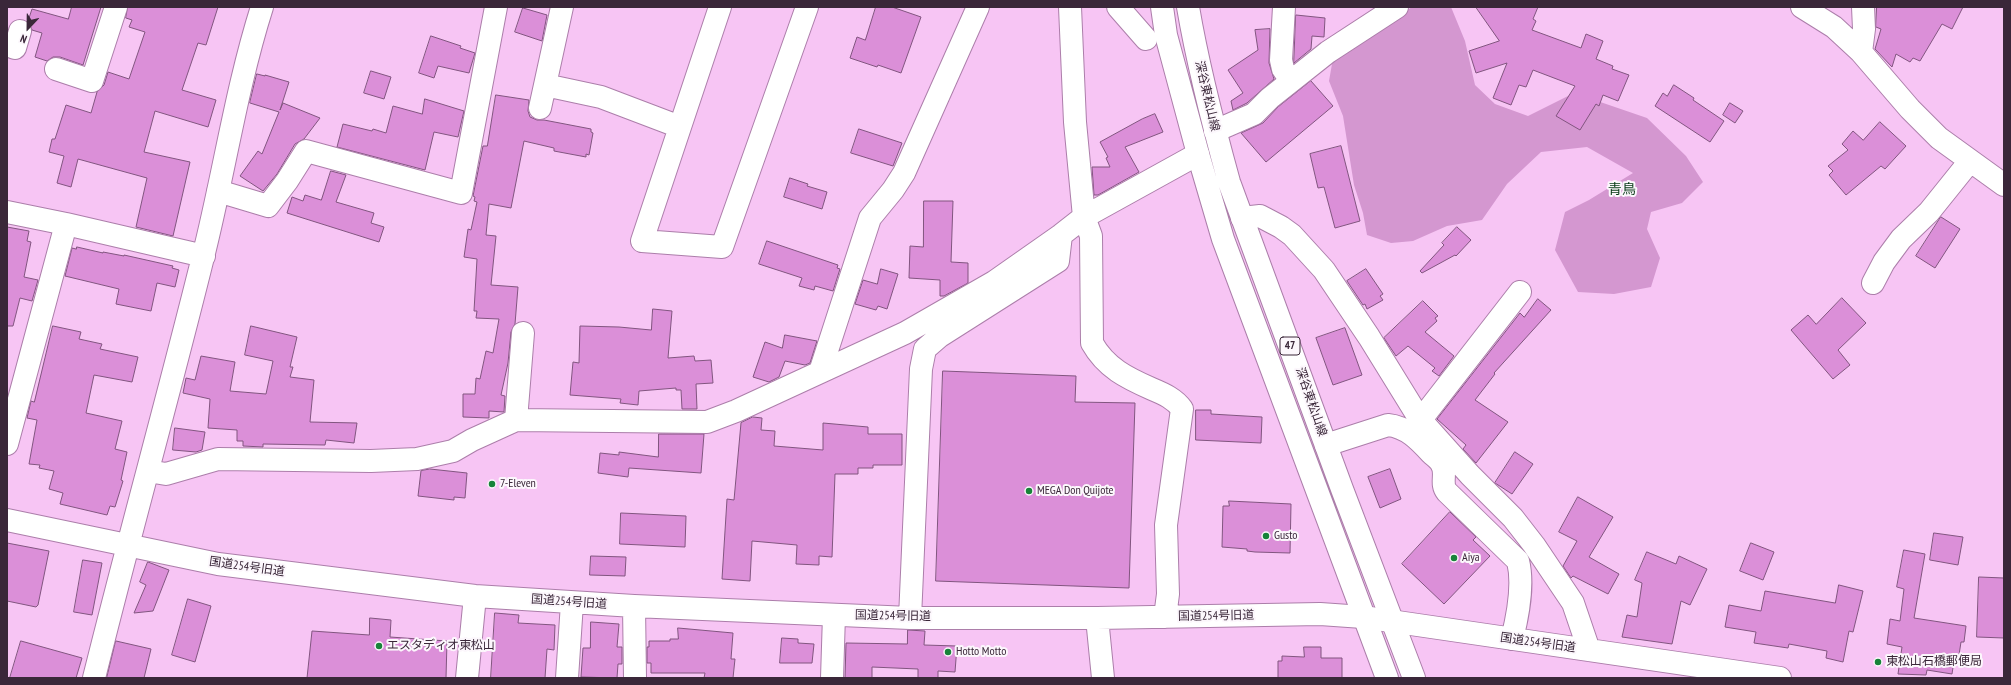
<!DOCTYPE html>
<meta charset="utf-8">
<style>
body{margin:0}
#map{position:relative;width:2011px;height:685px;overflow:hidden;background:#f7c5f4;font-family:"PT Sans Narrow",sans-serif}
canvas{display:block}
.frame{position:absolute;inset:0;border:8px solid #3a2739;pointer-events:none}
.north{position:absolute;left:8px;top:8px;width:40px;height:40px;-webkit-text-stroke:3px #fcf7fc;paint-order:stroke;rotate:202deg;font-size:11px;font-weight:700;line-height:16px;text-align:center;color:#3a2739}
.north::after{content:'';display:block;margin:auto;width:14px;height:18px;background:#3a2739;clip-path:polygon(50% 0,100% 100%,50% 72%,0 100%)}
</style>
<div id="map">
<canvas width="2011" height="685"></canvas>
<div class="frame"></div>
<div class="north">N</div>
</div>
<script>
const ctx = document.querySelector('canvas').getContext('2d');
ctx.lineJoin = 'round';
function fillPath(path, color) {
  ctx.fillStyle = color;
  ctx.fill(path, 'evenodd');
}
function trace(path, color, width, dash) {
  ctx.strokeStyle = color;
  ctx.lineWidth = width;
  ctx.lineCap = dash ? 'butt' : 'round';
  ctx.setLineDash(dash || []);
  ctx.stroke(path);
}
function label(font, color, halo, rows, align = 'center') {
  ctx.font = font + ' "PT Sans Narrow","Noto Sans JP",sans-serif';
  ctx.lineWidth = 4;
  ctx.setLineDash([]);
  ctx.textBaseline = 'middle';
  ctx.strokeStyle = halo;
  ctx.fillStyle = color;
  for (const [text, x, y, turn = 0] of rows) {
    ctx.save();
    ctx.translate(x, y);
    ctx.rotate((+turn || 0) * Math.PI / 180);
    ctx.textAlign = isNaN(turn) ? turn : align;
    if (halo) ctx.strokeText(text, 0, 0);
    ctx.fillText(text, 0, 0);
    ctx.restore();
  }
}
const green = new Path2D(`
 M 1412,7 L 1451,7 L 1465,41 L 1475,85 L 1495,104 L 1528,116 L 1574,93 L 1647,118 L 1686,156 L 1703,182 L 1682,203 L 1651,212 L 1647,229 L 1660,258 L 1651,287 L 1614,294 L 1578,292 L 1555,250 L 1565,212 L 1589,200 L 1633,173 L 1587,147 L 1541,152 L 1507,184 L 1482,220 L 1447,226 L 1413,241 L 1391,243 L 1367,235 L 1363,213 L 1354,185 L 1343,116 L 1329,81 L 1332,64 L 1349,48 Z`);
const building = new Path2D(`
 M 72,7 L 101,7 L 83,65 L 60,57 L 53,57 L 47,61 L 35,57 L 42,33 L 32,30 L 28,21 L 32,9 L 68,19 Z
 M 128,7 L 218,7 L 206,45 L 198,43 L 182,90 L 216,100 L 208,127 L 155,111 L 144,152 L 190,162 L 173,236 L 136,227 L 147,178 L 78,159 L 71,187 L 57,183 L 64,156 L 49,152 L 52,139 L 55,139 L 66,105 L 91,113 L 97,92 L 104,85 L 108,72 L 129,79 L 145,32 L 129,27 L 132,20 L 126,18 Z
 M 876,7 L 892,7 L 921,17 L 901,73 L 878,65 L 877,67 L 850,58 L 857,37 L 865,40 Z
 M 1476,7 L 1538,7 L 1533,19 L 1536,21 L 1532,30 L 1581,48 L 1586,34 L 1603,41 L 1596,59 L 1613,66 L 1612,69 L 1629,75 L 1618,101 L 1603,95 L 1599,106 L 1596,104 L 1580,130 L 1556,116 L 1575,86 L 1533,70 L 1526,87 L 1519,85 L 1511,105 L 1493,98 L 1507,63 L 1476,73 L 1469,51 L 1499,41 Z
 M 1877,7 L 1963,7 L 1952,29 L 1942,24 L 1920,61 L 1913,58 L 1910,62 L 1896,54 L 1892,67 L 1875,49 L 1881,29 L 1876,27 Z
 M 523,8 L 547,15 L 542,41 L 515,32 Z
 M 1296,15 L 1325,18 L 1324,37 L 1312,36 L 1311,49 L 1294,63 Z
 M 1270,29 L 1269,63 L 1274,79 L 1247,103 L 1233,110 L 1231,101 L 1243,93 L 1228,70 L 1258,50 L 1255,30 Z
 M 431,36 L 461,46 L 460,48 L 475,53 L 469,73 L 438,66 L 434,78 L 419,73 Z
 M 371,71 L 391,77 L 384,99 L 364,93 Z
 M 257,74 L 265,76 L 265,75 L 289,82 L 280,110 L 283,103 L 320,118 L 304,139 L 295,144 L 277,174 L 263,191 L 240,176 L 258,151 L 262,154 L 279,112 L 250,103 Z
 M 1311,81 L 1333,106 L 1266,162 L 1241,133 L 1263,123 L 1278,107 Z
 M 1674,85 L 1694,98 L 1693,100 L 1724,121 L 1710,142 L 1655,106 L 1663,93 L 1667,96 Z
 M 496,95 L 529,100 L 528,111 L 530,117 L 537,120 L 544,120 L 591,129 L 591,132 L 593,133 L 589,155 L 586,154 L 586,157 L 554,151 L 554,148 L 524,141 L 511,208 L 489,204 L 486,235 L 496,236 L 491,285 L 518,287 L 515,324 L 511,332 L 508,363 L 501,395 L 505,396 L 504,412 L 489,411 L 489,418 L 463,417 L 463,394 L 475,394 L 476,378 L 480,379 L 486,351 L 493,353 L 499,319 L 476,318 L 477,311 L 474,311 L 477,259 L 464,257 L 468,229 L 471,230 L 477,202 L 474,201 L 475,197 L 473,196 L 483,146 L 487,146 Z
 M 425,99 L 464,111 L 458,137 L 434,132 L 425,170 L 337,147 L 343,124 L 372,131 L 373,129 L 386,133 L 393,106 L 422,114 Z
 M 1730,103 L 1743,111 L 1735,123 L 1723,115 Z
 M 1155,114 L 1163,132 L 1125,147 L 1139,172 L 1098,195 L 1094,195 L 1092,167 L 1110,167 L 1106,158 L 1108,157 L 1100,142 L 1142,119 Z
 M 1880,122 L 1906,146 L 1885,169 L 1881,166 L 1846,195 L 1829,175 L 1833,171 L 1828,166 L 1848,150 L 1842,144 L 1853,131 L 1863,140 Z
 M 859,129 L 902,143 L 893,166 L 851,153 Z
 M 1341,146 L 1360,221 L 1335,228 L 1324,187 L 1318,188 L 1310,154 Z
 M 331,171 L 346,175 L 336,202 L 374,213 L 371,223 L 384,227 L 379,242 L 287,213 L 292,197 L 303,201 L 305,195 L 321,200 Z
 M 790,178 L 808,184 L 807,186 L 827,192 L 822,209 L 784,197 Z
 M 924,201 L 953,201 L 951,262 L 968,263 L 968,283 L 944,296 L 940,296 L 940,280 L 909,278 L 910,246 L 923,247 Z
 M 1941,217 L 1960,229 L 1935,268 L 1916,256 Z
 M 7,227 L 29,231 L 27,241 L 31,242 L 24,277 L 38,280 L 32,301 L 20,298 L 13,326 L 7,326 Z
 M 1457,227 L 1471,240 L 1456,256 L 1455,255 L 1422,273 L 1420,271 L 1444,245 L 1442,243 Z
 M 767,241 L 838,265 L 837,268 L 840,269 L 833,291 L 815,286 L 814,290 L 799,286 L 802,278 L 759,264 Z
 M 77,247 L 103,253 L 103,252 L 124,256 L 124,255 L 173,266 L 172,268 L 179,270 L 175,287 L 157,283 L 151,311 L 116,304 L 119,289 L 65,276 L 72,248 L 76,249 Z
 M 881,269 L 898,274 L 887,309 L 878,306 L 876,310 L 855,304 L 863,280 L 877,284 Z
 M 1366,269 L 1383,294 L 1380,296 L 1383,300 L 1367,309 L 1365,304 L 1363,305 L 1347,281 Z
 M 1842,298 L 1866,323 L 1838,350 L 1850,365 L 1833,379 L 1791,330 L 1808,315 L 1816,324 Z
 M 1538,299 L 1551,310 L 1494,373 L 1495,374 L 1475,400 L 1508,422 L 1476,463 L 1463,449 L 1466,445 L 1437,419 L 1520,313 L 1524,317 Z
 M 1423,301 L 1438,316 L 1435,318 L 1437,321 L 1425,332 L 1454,356 L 1439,376 L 1432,371 L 1435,368 L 1408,346 L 1396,356 L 1384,338 Z
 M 653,309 L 672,311 L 668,358 L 694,356 L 695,361 L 711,360 L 713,383 L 696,384 L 697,409 L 682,409 L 681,390 L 676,390 L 676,388 L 639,391 L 638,405 L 620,403 L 621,399 L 570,395 L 573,362 L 579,363 L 580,326 L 619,327 L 651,330 Z
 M 53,326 L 81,332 L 79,339 L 102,344 L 100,349 L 138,357 L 132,382 L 94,375 L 86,413 L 122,421 L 115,449 L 127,452 L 121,480 L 123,481 L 115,507 L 110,506 L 107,515 L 60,504 L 63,493 L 49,489 L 54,471 L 39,468 L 40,465 L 29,464 L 37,420 L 27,418 L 31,401 L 34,402 Z
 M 251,326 L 297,337 L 290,367 L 293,367 L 290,377 L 314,380 L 310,422 L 357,423 L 354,443 L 326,440 L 325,445 L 263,444 L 263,447 L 243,446 L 243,441 L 237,441 L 237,430 L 208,428 L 210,399 L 183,393 L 186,378 L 195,380 L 201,356 L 235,362 L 230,391 L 266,394 L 273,361 L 245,355 Z
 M 1345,328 L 1362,375 L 1333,385 L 1316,338 Z
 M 785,335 L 817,341 L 810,363 L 805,365 L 785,361 L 779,377 L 769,382 L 753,377 L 765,342 L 782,348 Z
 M 943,371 L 1076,376 L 1075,402 L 1135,403 L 1129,588 L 936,581 Z
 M 1196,410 L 1211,410 L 1211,414 L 1262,417 L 1261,443 L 1196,440 Z
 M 753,417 L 762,418 L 761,430 L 775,431 L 774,446 L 823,450 L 823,423 L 868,427 L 868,434 L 902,434 L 902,465 L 873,465 L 873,468 L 858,468 L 858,474 L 835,474 L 832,557 L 819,556 L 819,565 L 796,564 L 797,545 L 752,541 L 750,581 L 722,579 L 727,499 L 734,500 L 741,423 Z
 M 175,428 L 205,432 L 202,450 L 196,452 L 173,450 Z
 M 659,434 L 704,434 L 701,473 L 629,468 L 628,477 L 598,473 L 600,453 L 619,455 L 619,452 L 658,457 Z
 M 1515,452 L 1533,464 L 1512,494 L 1495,483 Z
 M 430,469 L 467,473 L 465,498 L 454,497 L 454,500 L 418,496 L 421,471 Z
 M 1390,469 L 1401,499 L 1380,508 L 1368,477 Z
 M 1578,497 L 1613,517 L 1589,557 L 1619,574 L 1608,594 L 1573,576 L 1571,578 L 1563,566 L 1577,541 L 1559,532 Z
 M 1229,501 L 1291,504 L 1290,553 L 1255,552 L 1247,551 L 1247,549 L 1222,547 L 1223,506 L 1229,506 Z
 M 1450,512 L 1476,537 L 1473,540 L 1490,556 L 1444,604 L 1402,564 Z
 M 621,513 L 686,516 L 685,547 L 620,544 Z
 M 1934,533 L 1963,537 L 1958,565 L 1930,560 Z
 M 7,543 L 49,551 L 38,605 L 36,607 L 7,601 Z
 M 1751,543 L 1774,552 L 1763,580 L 1740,571 Z
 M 1904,550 L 1925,554 L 1914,618 L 1966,626 L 1964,642 L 1961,642 L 1959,655 L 1955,654 L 1952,674 L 1927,670 L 1926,675 L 1898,674 L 1902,647 L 1887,644 L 1890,619 L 1900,621 L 1904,589 L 1897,587 Z
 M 1647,552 L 1676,564 L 1679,556 L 1707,569 L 1690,605 L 1681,601 L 1672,644 L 1622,637 L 1627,615 L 1637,617 L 1642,583 L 1635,580 Z
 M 591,556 L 626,557 L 625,576 L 590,575 Z
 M 83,560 L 102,563 L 92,615 L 74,612 Z
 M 148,562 L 169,570 L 153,611 L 134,613 L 146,585 L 140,582 Z
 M 1979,577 L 2004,578 L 2004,638 L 1977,637 Z
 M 1839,585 L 1863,591 L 1853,632 L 1849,631 L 1843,662 L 1826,658 L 1827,651 L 1789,644 L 1788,648 L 1754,643 L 1756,632 L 1725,627 L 1729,605 L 1761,611 L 1765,591 L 1835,603 Z
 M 188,599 L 211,606 L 195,662 L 172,655 Z
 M 495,613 L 519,615 L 518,623 L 555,625 L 554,650 L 547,649 L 545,678 L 491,678 Z
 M 370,618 L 391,620 L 390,637 L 447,641 L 446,678 L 307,678 L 312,631 L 369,635 Z
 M 591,622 L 619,624 L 617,647 L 622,647 L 622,664 L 618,664 L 617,678 L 581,677 L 583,648 L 590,648 Z
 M 678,628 L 733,633 L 731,659 L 735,659 L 733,678 L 704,678 L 705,673 L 651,673 L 651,663 L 647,663 L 647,647 L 649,647 L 649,641 L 670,641 L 670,639 L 678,639 Z
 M 908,630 L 925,631 L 924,645 L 957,646 L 955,672 L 938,671 L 938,678 L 918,678 L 918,669 L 872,667 L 872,678 L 845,678 L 846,643 L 907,644 Z
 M 782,638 L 798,639 L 798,643 L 814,644 L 812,663 L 780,663 Z
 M 21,641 L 82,658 L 76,678 L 10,678 Z
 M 116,641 L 151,649 L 144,678 L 107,678 Z
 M 1304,647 L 1321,647 L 1321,658 L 1342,658 L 1342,678 L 1278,678 L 1278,661 L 1282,661 L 1282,656 L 1304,657 Z`);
const minor = new Path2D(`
 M 720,7 L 642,241 L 722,247 L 807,7
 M 1070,7 L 1075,122 L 1084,217 L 1091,236 L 1092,343 C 1106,368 1127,378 1152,389 C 1164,394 1175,399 1182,409 L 1166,525 L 1168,594 L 1165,617
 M 1118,7 L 1146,39
 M 1284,7 L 1281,60 L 1283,69 L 1291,81
 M 1802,7 L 1834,27 L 1861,52 L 1910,109 L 1939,138 L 2004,185
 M 7,45 L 15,48 L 20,31
 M 1861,52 L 1864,29 L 1863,7
 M 56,69 L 92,81 L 116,7
 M 545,85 L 601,97 L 680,127
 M 540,108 L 562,7
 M 1215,131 L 1254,114 L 1270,98 L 1328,52 L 1397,7
 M 218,191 L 268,206 L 287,181 L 306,151 L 461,193 L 496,7
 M 7,212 L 66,224 L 7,444
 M 1242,218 L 1260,216 L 1281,227 L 1292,235 L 1324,270 L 1369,337 L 1419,418 L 1470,475 L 1513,518 L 1534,545 L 1573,603 L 1589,650
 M 66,224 L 204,256
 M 1873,283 L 1884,262 L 1901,239 L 1929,212 L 1970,161
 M 820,372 L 870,218 L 893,190 L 904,173 L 978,7
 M 1419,418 L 1426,413 L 1520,292
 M 516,420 L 523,333
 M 1326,445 L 1388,425 C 1407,427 1419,440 1431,453 C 1435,457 1440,460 1442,465 C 1447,474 1440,484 1447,492 L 1518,561 C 1524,585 1518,615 1512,639
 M 148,471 L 166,474 L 218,459 L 371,461 L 417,459 L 453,451 L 472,440 L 516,420 L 707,422 L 736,411 L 905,333 L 994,282 L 1061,235 L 1084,217 L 1198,154
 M 7,520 L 218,564 L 475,596 L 634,606 L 910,618 L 1097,618 L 1320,614 L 1363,617 L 1780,678
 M 634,606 L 635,678
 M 910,618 L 921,369 L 925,349 L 940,336 L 1058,261 L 1061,235
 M 1097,618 L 1103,678
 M 94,678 C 129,537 168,398 203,257 C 224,174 236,89 262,7
 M 467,678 L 475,596
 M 567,678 L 572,603
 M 832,678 L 834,615`);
const major = new Path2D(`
 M 1162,7 L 1166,35 L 1198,154 L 1223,239 L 1387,678
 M 1188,7 C 1198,66 1213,124 1229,182 L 1342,489 L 1414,678`);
const markers = [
 [492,484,4,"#178339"],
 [1029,491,4,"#178339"],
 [1266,536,4,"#178339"],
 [1454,558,4,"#178339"],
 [379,646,4,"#178339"],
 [948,652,4,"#178339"],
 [1878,662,4,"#178339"]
];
const shields = [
 [1290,346,20]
];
const shieldNames = [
 ["47",1290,346]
];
const streetNames = [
 ["深谷東松山線",1207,96,77],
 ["深谷東松山線",1311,402,71],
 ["国道254号旧道",247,567,8],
 ["国道254号旧道",569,602,4],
 ["国道254号旧道",893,616,1],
 ["国道254号旧道",1216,616,-1],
 ["国道254号旧道",1538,643,8]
];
const poiNames = [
 ["7-Eleven",500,484],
 ["MEGA Don Quijote",1037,491],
 ["Gusto",1274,536],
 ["Aiya",1462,558],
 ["エスタディオ東松山",387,646],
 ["Hotto Motto",956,652],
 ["東松山石橋郵便局",1886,662]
];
const quarterNames = [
 ["青鳥",1622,190]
];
fillPath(green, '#d497d0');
fillPath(building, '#db8fd8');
trace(building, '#81557f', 1);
trace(minor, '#ac7eaa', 24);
trace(major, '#ac7eaa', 24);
trace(minor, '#fff', 22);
trace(major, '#fff', 22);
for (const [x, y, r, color] of markers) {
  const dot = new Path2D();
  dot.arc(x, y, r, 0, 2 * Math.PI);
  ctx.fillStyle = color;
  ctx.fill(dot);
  trace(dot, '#fcf7fc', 1.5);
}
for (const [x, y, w] of shields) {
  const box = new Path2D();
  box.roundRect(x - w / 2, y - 9, w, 18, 3);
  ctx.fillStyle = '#fcf7fc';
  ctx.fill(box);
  trace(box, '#3a2739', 1);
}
label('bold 11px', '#3a2739', null, shieldNames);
label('12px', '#3a2739', '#fcf7fc', streetNames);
label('12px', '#3a2739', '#fcf7fc', poiNames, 'left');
label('14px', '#053814', '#fcf7fc', quarterNames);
</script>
